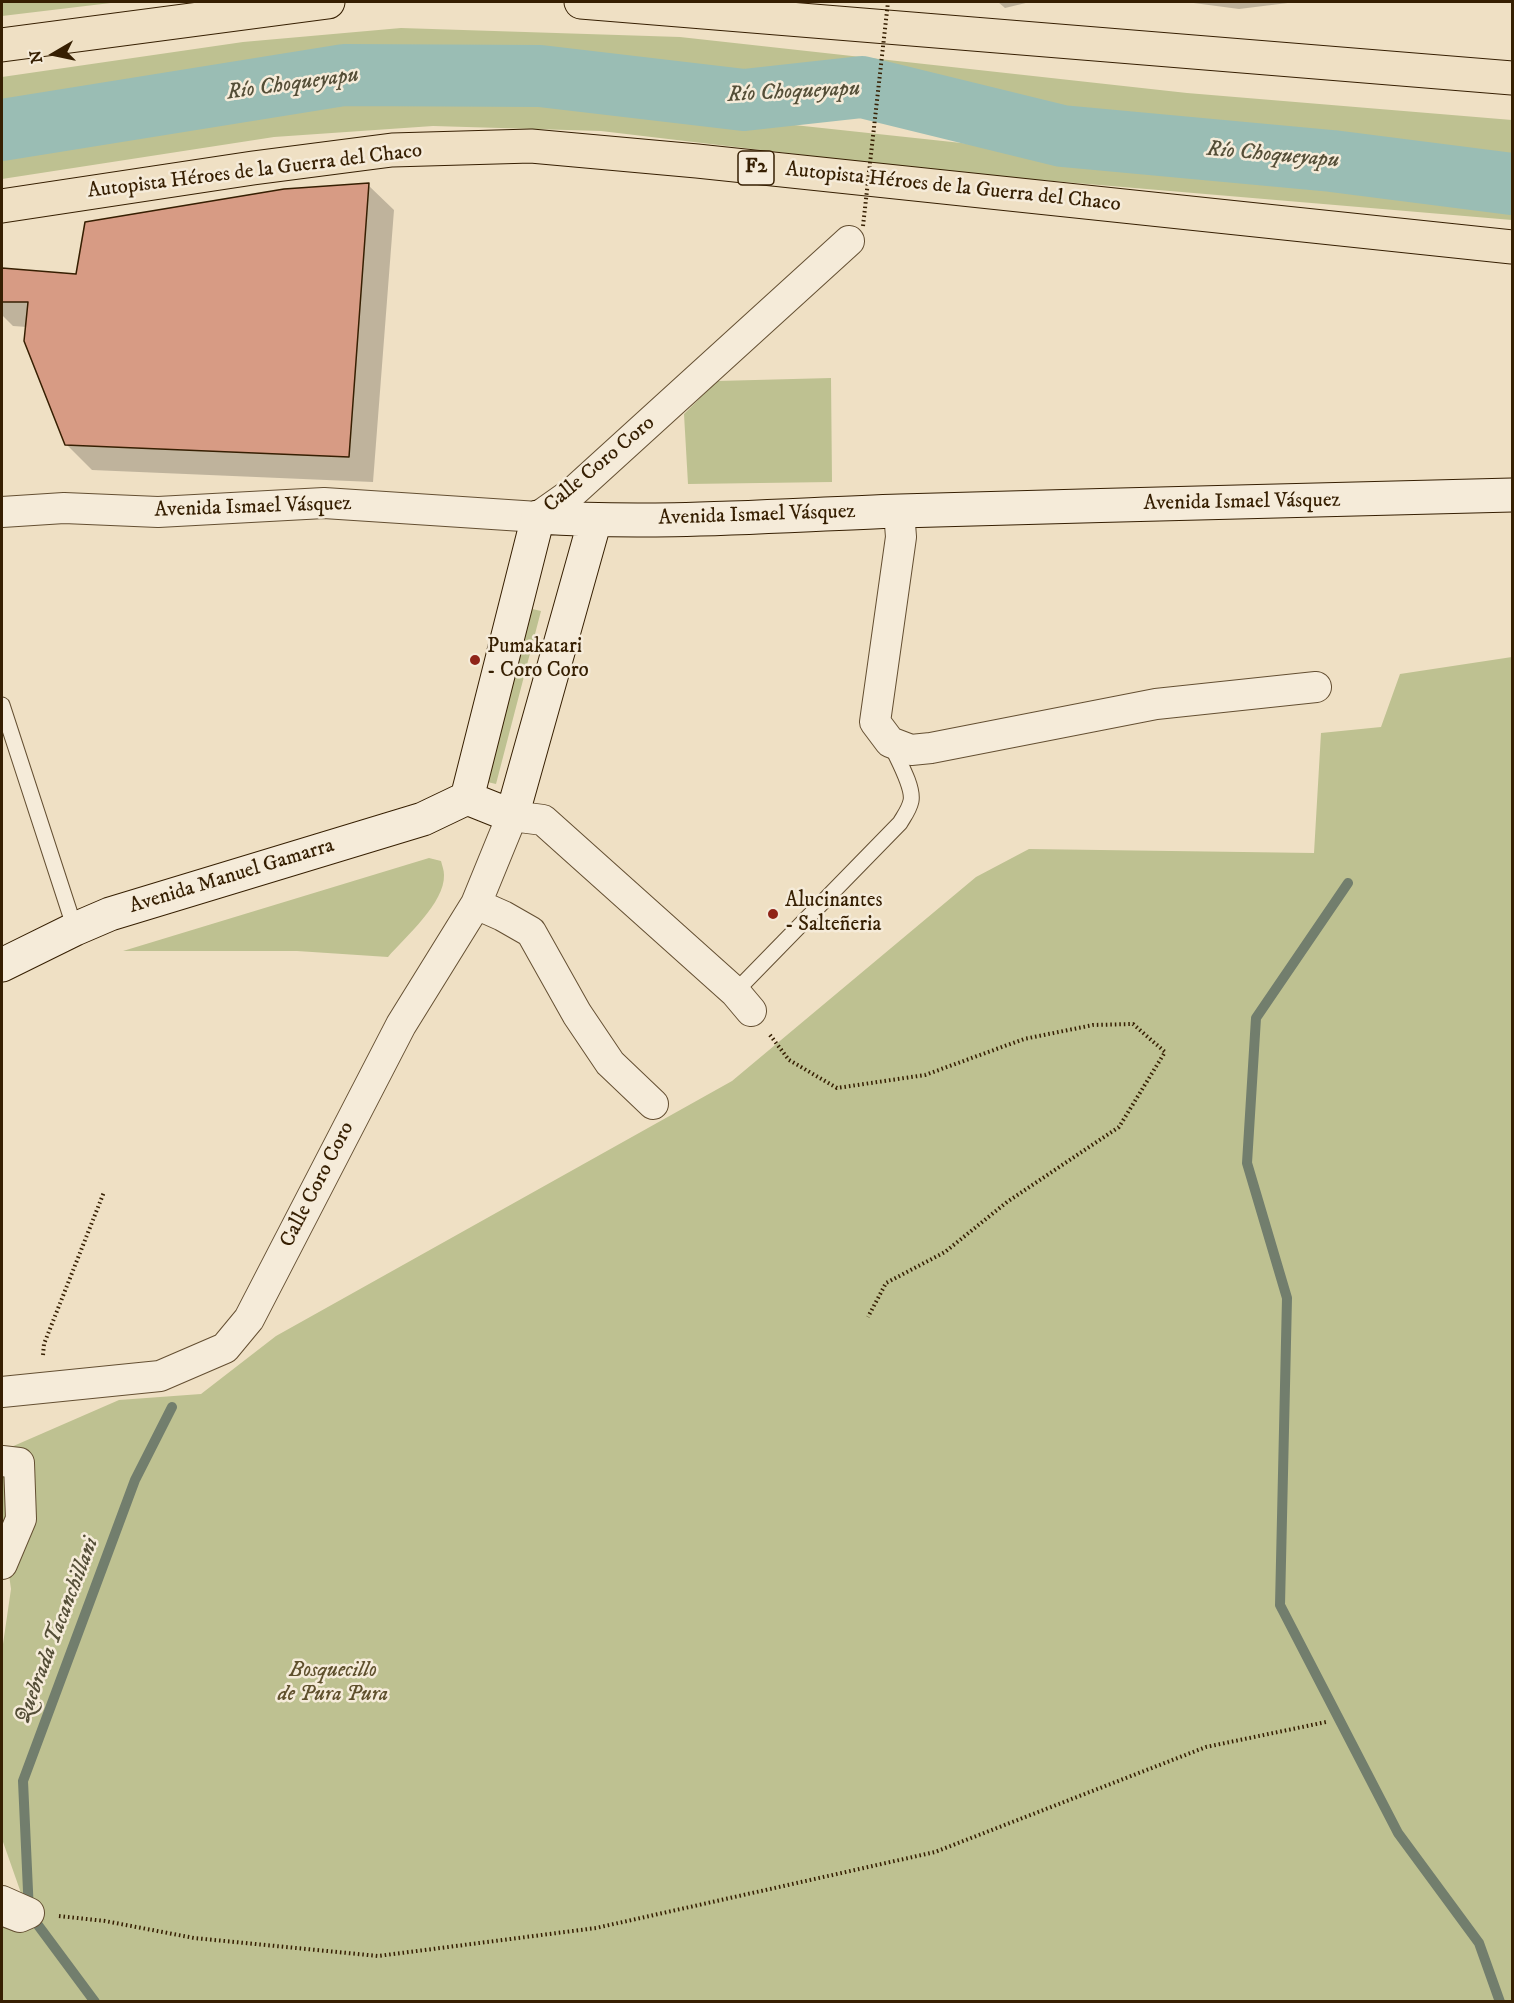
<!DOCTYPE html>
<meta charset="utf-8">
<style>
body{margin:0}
#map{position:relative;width:1514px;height:2003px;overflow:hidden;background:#efe0c4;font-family:"IM FELL DW Pica",serif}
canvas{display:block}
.frame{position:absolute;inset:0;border:3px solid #361f02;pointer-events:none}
.north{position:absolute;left:24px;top:24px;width:60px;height:60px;-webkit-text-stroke:4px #f5ebd9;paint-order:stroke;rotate:261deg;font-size:16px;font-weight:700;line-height:24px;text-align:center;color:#361f02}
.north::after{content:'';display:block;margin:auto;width:21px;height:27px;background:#361f02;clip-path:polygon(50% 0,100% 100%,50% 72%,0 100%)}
</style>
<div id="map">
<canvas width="1514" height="2003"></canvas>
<div class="frame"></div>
<div class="north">N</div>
</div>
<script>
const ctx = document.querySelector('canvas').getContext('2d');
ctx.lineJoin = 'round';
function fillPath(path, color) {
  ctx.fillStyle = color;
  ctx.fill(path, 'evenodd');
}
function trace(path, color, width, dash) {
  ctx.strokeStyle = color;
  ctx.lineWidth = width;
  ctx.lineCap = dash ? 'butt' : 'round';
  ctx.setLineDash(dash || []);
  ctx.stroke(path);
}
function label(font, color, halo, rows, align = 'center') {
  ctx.font = font + ' "IM FELL DW Pica",serif';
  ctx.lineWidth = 5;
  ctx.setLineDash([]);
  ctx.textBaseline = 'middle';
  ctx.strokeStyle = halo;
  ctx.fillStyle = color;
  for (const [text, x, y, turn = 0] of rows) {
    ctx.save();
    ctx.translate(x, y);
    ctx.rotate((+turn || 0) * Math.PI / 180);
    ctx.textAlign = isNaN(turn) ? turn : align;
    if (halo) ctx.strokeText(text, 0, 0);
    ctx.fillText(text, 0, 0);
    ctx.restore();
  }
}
const green = new Path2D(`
 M 2,2 L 119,2 L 2,16 Z
 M 401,28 L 680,37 L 1187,93 L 1512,120 L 1512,161 L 1060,116 L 522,59 L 344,57 L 150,87 L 2,105 L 2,77 L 243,42 Z
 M 543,98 L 1259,175 L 1512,196 L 1512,220 L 946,172 L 601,131 L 433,126 L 274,137 L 2,179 L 2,151 L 310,105 L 432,99 Z
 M 831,378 L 832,482 L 688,484 L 684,414 L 717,381 Z
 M 528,608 L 541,611 L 496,784 L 483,781 Z
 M 1512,657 L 1512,2001 L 2,2001 L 2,1910 L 28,1913 L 2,1839 L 2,1651 L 11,1589 L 2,1525 L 2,1451 L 119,1400 L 201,1394 L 276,1336 L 732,1081 L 976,877 L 1029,849 L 1314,853 L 1321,733 L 1381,727 L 1400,674 Z
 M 429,858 L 441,861 C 442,865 444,870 444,875 C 445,903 405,937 388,957 L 297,951 L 123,951 Z`);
const shadow = new Path2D(`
 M 998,2 L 1030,2 L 1005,8 Z
 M 1186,2 L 1296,2 L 1239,9 Z
 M 368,185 L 394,210 L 373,482 L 92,470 L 67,445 L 27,327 L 13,326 L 2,315 L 2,270 L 77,275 Z`);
const stream = new Path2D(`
 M 1348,883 L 1256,1018 L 1247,1163 L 1287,1298 L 1280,1605 L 1398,1833 L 1479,1943 L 1500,2002
 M 95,2002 L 29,1913 L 23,1781 L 135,1480 L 172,1407`);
const river = new Path2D(`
 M 2,130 L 344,75 L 540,76 L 744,100 L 862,87 L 1062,136 L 1332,161 L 1512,184`);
const building = new Path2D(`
 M 369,183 L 349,457 L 65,445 L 24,341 L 28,302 L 2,302 L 2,268 L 76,274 L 85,222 L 284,189 Z`);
const path = new Path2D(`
 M 770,1035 L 789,1060 L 837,1088 L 925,1075 L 1024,1039 L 1093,1025 L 1133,1024 L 1165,1052 L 1119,1127 L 1007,1202 L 945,1252 L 886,1283 L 868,1317
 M 43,1355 L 44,1344 L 104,1192
 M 59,1916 L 105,1921 L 194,1938 L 378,1956 L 596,1928 L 935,1852 L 1206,1747 L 1326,1722`);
const service = new Path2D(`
 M 2,705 L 75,929
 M 735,992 L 900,823 C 904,816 909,810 911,801 C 914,786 896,757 890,742`);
const minor = new Path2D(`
 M 899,511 L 901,537 L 875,722 L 890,742 L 911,750 L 931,748 L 1156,704 L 1316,687
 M 2,512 L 64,508 L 158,512 L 324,503 L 538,517 L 572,493 L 849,241
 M 476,904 L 503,916 L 531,932 L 577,1014 L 610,1063 L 653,1104
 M 2,1392 L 160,1376 L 225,1348 L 249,1319 L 401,1025 L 476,904 L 512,816 L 543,820 L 735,992 L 751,1011
 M 2,1461 L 19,1463 L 21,1519 L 2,1564
 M 2,1901 L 29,1913 L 20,1917 L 2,1910`);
const secondary = new Path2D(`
 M 467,798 L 538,517 C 659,525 780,515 900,511 C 1104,505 1309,501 1512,495
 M 467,798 L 512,816 L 595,520
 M 2,965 L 75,929 L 110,914 L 423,819 L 467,798`);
const motorway = new Path2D(`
 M 581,2 L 1512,78
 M 2,45 L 328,2
 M 2,206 L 253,168 L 392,150 L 531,146 L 697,161 L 1512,247`);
const pathBridge = new Path2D(`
 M 863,226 L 888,2`);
const markers = [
 [475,660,6,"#8f2418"],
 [773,914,6,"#8f2418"]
];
const shields = [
 [756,168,36]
];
const shieldNames = [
 ["F2",756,168]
];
const streetNames = [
 ["Autopista Héroes de la Guerra del Chaco",255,172,-7],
 ["Autopista Héroes de la Guerra del Chaco",953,188,6],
 ["Calle Coro Coro",600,465,-40],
 ["Avenida Ismael Vásquez",1242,503,-1],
 ["Avenida Ismael Vásquez",253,508,-2],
 ["Avenida Ismael Vásquez",757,516,-2],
 ["Avenida Manuel Gamarra",232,877,-17],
 ["Calle Coro Coro",318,1185,-63]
];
const poiNames = [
 ["Pumakatari",487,648],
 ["- Coro Coro",487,672],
 ["Alucinantes",785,902],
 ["- Salteñeria",785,926]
];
const parkNames = [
 ["Bosquecillo",333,1672],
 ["de Pura Pura",333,1696]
];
const waterNames = [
 ["Río Choqueyapu",293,85,-8],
 ["Río Choqueyapu",794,93,-3],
 ["Río Choqueyapu",1273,156,5],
 ["Quebrada Tacanchillani",58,1631,-69]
];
fillPath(green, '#bec191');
fillPath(shadow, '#0003');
trace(stream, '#727e6d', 10);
trace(river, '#9abdb4', 62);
fillPath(building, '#d79b84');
trace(building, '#361f02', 1.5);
trace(service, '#644f32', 17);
trace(minor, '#644f32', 32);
trace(secondary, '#361f02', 35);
trace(motorway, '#361f02', 35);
trace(path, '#361f02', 4, [1.5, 3]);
trace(service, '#f5ebd9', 15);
trace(minor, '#f5ebd9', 30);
trace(secondary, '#f5ebd9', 33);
trace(motorway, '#efe0c4', 33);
trace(pathBridge, '#361f02', 4, [1.5, 3]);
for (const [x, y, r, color] of markers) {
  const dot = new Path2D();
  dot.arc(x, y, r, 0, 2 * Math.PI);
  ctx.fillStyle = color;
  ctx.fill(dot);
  trace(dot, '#f5ebd9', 2);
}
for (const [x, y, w] of shields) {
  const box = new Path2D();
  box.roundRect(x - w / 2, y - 17, w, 34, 4.5);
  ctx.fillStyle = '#f5ebd9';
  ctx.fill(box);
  trace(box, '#361f02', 1.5);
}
label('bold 20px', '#361f02', null, shieldNames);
label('21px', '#361f02', '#f5ebd9', streetNames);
label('21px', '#361f02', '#f5ebd9', poiNames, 'left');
label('italic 21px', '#5f502d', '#f5ebd9', parkNames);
label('italic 22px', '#544e37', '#f5ebd9', waterNames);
</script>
